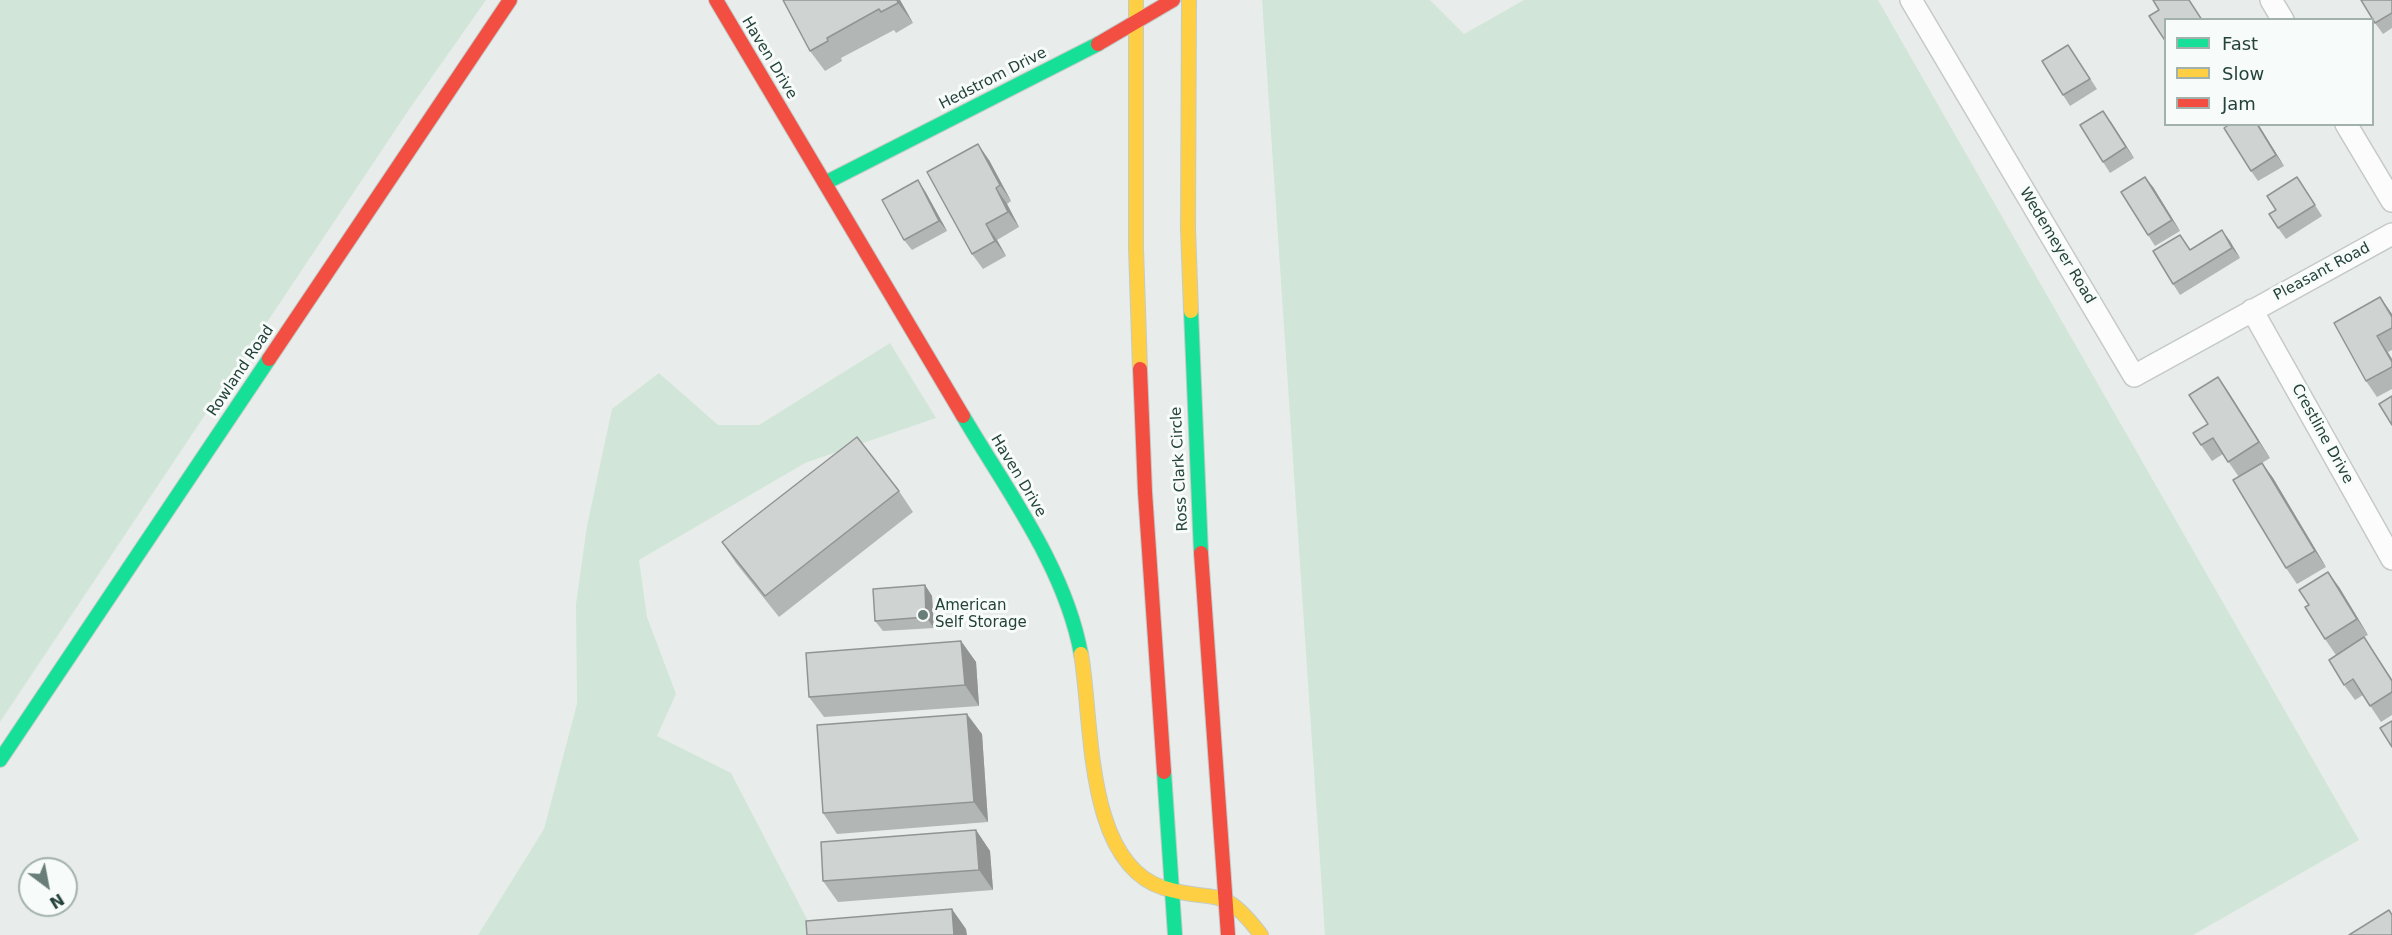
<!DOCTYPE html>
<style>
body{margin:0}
#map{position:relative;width:2392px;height:935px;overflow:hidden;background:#e8edeb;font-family:"DejaVu Sans",sans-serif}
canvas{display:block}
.legend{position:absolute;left:2164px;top:18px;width:210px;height:108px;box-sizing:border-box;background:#f7fbf9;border:2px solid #a3b1ad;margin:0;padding:8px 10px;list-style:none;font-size:18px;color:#24423a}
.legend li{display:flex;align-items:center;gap:12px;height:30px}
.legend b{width:30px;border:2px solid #a3b1ad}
.north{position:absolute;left:18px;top:857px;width:60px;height:60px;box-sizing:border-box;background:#f7fbf9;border:2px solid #a3b1ad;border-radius:50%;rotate:148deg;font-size:16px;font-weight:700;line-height:24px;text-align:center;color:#24423a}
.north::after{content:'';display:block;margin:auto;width:21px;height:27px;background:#697e78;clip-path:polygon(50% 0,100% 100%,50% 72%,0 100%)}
</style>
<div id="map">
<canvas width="2392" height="935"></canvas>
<ul class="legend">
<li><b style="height:8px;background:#16e098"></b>Fast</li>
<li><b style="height:8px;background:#ffcf43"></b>Slow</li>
<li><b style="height:8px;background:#f24e42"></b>Jam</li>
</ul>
<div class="north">N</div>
</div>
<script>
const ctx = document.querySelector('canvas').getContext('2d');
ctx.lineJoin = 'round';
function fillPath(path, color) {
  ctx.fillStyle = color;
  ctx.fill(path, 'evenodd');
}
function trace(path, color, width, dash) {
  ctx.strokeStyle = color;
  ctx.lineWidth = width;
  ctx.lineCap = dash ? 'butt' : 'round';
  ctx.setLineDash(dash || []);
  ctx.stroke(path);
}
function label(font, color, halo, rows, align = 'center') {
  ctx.font = font + ' "DejaVu Sans",sans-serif';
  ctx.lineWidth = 6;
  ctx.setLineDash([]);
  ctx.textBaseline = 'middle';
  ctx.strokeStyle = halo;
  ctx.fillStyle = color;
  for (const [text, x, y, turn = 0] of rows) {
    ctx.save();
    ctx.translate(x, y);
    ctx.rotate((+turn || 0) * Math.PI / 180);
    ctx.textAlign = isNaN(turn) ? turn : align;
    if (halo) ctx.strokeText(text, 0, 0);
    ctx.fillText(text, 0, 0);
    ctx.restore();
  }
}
const green = new Path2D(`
 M 0,0 L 486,0 L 408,111 L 0,722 Z
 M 1262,0 L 1430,0 L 1464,34 L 1524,0 L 1878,0 L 2359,840 L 2193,935 L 1325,935 Z
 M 890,343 L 936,418 L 805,463 L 639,560 L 647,617 L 676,694 L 657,736 L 731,773 L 808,921 L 809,935 L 478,935 L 544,829 L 577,704 L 576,604 L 587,526 L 612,409 L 659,373 L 718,425 L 759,425 Z`);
const street = new Path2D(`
 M 1911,0 L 2134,376 L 2392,234
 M 2271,0 L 2283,20
 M 2346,124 L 2392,201
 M 2252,310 L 2392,559`);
const fast = new Path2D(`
 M 825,183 L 1098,44
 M 1191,311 L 1201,553
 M 963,416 C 1007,491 1065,567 1081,654
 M 0,760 L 269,359
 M 1164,772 L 1175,935`);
const slow = new Path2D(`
 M 1136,0 L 1136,248 L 1140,369
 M 1189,0 L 1188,228 L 1191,311
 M 1081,654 C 1093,720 1084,863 1164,888 C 1216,904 1221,882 1261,935`);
const jam = new Path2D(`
 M 716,0 L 963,416
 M 1098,44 L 1173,0
 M 269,359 L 510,0
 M 1140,369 L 1145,492 L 1164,772
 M 1201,553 L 1228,935`);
const wall = new Path2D(`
 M 783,0 L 900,0 L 913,23 L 896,33 L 894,30 L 841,58 L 842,61 L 825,71 L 810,51 Z
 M 2392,0 L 2392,28 L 2383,34 L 2375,23 Z
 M 2068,45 L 2097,89 L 2070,106 L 2063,95 Z
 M 2111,122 L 2134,158 L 2110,173 L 2103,162 Z
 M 2230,124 L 2258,124 L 2284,166 L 2258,181 L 2251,171 Z
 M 989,160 L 1011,201 L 1007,204 L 1019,227 L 997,240 L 1006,256 L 983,269 L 972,254 Z
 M 2297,177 L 2322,216 L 2286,239 L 2278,228 L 2276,210 Z
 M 2153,187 L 2180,231 L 2155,246 L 2148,235 Z
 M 925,191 L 947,231 L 912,250 L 904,240 Z
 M 2222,230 L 2240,258 L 2180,295 L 2173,284 Z
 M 2380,297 L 2392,314 L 2392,350 L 2388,352 L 2392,359 L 2392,389 L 2377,397 L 2366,381 Z
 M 2218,377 L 2229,393 L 2270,458 L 2262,463 L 2273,478 L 2326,567 L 2297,584 L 2286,568 L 2239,477 L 2223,454 L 2212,461 L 2201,445 L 2208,424 Z
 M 899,491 L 913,512 L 779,617 L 736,563 L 722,542 Z
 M 925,585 L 932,596 L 934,628 L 883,631 L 875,621 Z
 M 2339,587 L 2368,635 L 2364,637 L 2392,679 L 2392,715 L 2381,722 L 2363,695 L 2355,700 L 2344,685 L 2360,640 L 2336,655 L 2325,639 Z
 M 961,641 L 976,662 L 979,706 L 824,717 L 809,697 Z
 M 982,734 L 988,822 L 837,834 L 823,813 Z
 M 976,830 L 990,851 L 993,890 L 838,902 L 823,881 Z`);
const shadedWall = new Path2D(`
 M 897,0 L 900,0 L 913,23 L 898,3 Z
 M 2103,111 L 2111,122 L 2134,158 L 2126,147 Z
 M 2257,124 L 2258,124 L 2284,166 L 2276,155 Z
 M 978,144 L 989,160 L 1011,201 L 1000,185 Z
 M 2145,177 L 2153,187 L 2180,231 L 2172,220 Z
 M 918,180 L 925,191 L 947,231 L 939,221 Z
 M 996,188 L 1007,204 L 1019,227 L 1008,212 Z
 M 986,224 L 997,240 L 1006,256 L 995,241 Z
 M 2222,230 L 2230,241 L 2240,258 L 2232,248 Z
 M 2380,297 L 2392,314 L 2392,317 Z
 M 2377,336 L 2392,359 L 2392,362 Z
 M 2218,377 L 2229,393 L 2270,458 L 2259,442 Z
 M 2262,463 L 2273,478 L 2326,567 L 2315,551 Z
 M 2328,572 L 2339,587 L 2368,635 L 2357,619 Z
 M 925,585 L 932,596 L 934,628 L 926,617 Z
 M 961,641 L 976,662 L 979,706 L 965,685 Z
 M 967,714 L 982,734 L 988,822 L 974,802 Z
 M 976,830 L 990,851 L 993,890 L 979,870 Z
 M 952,909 L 966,929 L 967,935 L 954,935 Z`);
const building = new Path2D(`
 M 783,0 L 897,0 L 898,3 L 881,12 L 879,9 L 827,38 L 828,41 L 810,51 Z
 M 2153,0 L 2189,0 L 2202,20 L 2166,20 L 2166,42 L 2149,16 L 2159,10 Z
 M 2361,0 L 2392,0 L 2392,13 L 2375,23 Z
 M 2068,45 L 2090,79 L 2063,95 L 2042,61 Z
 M 2103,111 L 2126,147 L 2103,162 L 2080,125 Z
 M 2230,124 L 2257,124 L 2276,155 L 2251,171 L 2224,128 Z
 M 978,144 L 1000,185 L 996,188 L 1008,212 L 986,224 L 995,241 L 972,254 L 927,172 Z
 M 2145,177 L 2172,220 L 2148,235 L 2121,192 Z
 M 2297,177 L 2315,205 L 2278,228 L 2269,214 L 2276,210 L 2267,196 Z
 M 918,180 L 939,221 L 904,240 L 882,200 Z
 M 2222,230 L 2232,248 L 2173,284 L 2153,251 L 2180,235 L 2190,250 Z
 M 2380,297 L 2392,317 L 2392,328 L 2377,336 L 2392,362 L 2392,367 L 2366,381 L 2334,323 Z
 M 2218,377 L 2259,442 L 2228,462 L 2213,438 L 2201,445 L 2193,433 L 2208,424 L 2189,395 Z
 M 2392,396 L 2392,425 L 2379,404 Z
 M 857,437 L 899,491 L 765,596 L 722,542 Z
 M 2262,463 L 2315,551 L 2286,568 L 2233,480 Z
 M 2328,572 L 2357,619 L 2325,639 L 2305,607 L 2309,605 L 2299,590 Z
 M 925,585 L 926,617 L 875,621 L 873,589 Z
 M 2364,637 L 2392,681 L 2392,692 L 2370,706 L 2353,679 L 2344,685 L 2329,660 Z
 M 961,641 L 965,685 L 809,697 L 806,653 Z
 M 967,714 L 974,802 L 823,813 L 817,725 Z
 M 2392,721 L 2392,747 L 2380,728 Z
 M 976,830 L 979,870 L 823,881 L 821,842 Z
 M 952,909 L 954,935 L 807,935 L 806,921 Z
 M 2389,910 L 2392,915 L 2392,935 L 2349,935 Z`);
const markers = [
 [923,615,6,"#697e78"]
];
const streetNames = [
 ["Haven Drive",769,58,59],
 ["Hedstrom Drive",993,79,-27],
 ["Wedemeyer Road",2057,246,59],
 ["Pleasant Road",2322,272,-28],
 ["Rowland Road",241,371,-56],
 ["Crestline Drive",2322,434,61],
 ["Ross Clark Circle",1180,469,-93],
 ["Haven Drive",1018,476,59]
];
const poiNames = [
 ["American",935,606],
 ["Self Storage",935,623]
];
fillPath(green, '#d1e6d8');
trace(street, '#c5cac8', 24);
trace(fast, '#c3cbc8', 16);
trace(slow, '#c3cbc8', 16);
trace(jam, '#c3cbc8', 16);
trace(street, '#fcfcfc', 21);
trace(fast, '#16e098', 14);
trace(slow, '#ffcf43', 14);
trace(jam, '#f24e42', 14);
fillPath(wall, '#b2b6b5');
fillPath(shadedWall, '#919493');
fillPath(building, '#cfd4d2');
trace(building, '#919493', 1.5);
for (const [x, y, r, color] of markers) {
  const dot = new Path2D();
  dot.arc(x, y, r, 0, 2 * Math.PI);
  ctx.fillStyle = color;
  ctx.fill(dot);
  trace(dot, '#f7fbf9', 2);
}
label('15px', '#24423a', '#f7fbf9', streetNames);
label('15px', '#24423a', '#f7fbf9', poiNames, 'left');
</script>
